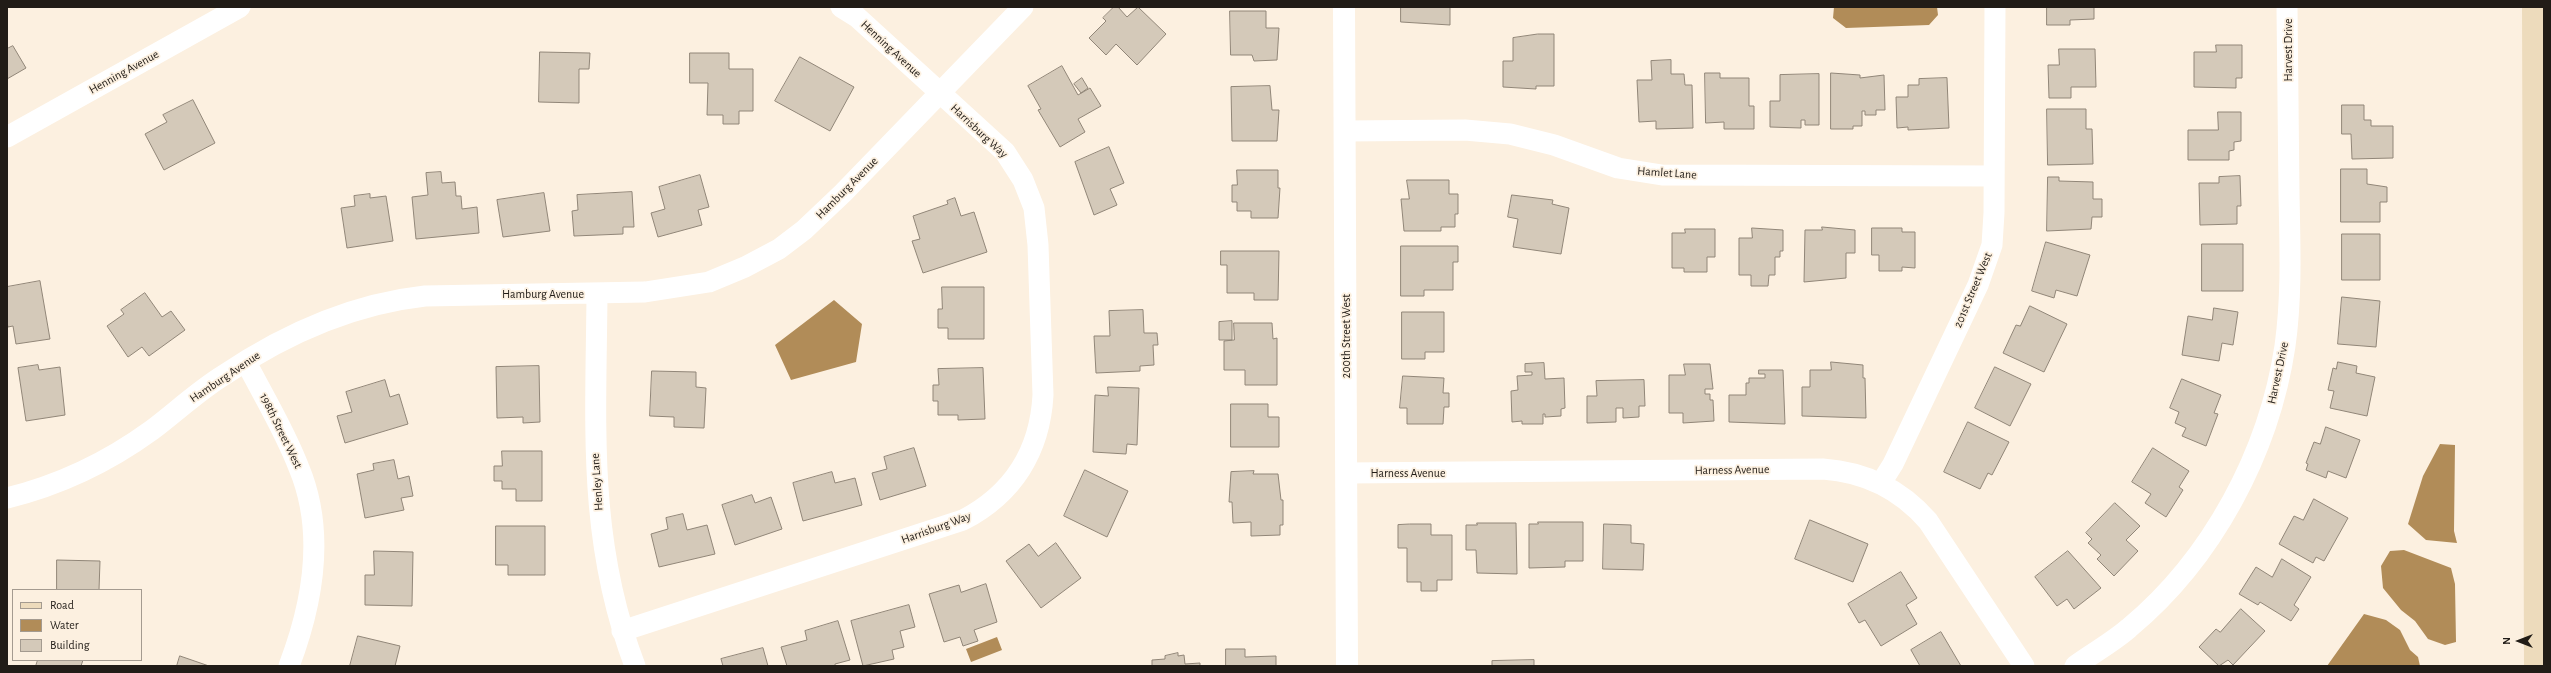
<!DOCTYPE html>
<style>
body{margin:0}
#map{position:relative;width:2551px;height:673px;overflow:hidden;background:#fcf0e0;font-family:"Alegreya Sans",sans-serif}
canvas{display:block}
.frame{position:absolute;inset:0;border:8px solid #211c17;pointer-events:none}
.legend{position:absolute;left:12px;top:589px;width:130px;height:72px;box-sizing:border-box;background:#fcf0e0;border:1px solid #a49b90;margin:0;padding:5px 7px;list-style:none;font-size:12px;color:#211c17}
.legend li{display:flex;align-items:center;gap:8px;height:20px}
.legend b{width:20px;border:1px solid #a49b90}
.north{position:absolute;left:2499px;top:621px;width:40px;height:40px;-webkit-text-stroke:3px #fcf0e0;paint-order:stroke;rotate:270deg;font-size:11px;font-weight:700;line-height:16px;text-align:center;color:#211c17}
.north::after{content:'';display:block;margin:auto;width:14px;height:18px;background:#211c17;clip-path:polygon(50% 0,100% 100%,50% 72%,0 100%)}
</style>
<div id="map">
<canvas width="2551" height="673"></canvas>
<div class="frame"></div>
<ul class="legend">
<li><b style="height:5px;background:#eddbbc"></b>Road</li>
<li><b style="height:11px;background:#b18c58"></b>Water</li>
<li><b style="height:11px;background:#d4c9b9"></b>Building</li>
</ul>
<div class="north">N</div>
</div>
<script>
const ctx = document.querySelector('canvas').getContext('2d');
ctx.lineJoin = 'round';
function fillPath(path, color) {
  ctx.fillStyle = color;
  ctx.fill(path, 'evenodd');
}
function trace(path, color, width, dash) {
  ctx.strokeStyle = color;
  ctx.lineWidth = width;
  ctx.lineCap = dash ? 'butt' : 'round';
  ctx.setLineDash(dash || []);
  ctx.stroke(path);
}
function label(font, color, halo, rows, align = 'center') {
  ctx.font = font + ' "Alegreya Sans",sans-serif';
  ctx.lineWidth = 3.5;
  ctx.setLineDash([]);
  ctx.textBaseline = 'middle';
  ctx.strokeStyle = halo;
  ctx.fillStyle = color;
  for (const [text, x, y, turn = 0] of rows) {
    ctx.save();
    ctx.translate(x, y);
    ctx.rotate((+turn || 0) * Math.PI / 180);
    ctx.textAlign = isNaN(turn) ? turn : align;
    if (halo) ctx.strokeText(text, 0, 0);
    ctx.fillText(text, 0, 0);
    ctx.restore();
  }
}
const water = new Path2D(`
 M 1834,7 L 1937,7 L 1938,15 L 1929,25 L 1846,28 L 1833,18 Z
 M 834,300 L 862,324 L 856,362 L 791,380 L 775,345 Z
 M 2440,444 L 2455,445 L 2454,531 L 2457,543 L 2426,540 L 2408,524 L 2423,476 Z
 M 2404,550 L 2451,568 L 2455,584 L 2456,642 L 2445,645 L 2428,639 L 2415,621 L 2401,610 L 2383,588 L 2381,566 L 2390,551 Z
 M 2364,614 L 2386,620 L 2400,630 L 2410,650 L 2418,657 L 2420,666 L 2327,666 Z
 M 997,637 L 1002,650 L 971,662 L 966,649 Z`);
const building = new Path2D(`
 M 1114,7 L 1118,7 L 1127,17 L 1138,7 L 1166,34 L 1137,65 L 1116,44 L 1106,55 L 1089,38 L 1106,21 L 1103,18 Z
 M 1401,7 L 1453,7 L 1450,7 L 1450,25 L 1401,22 Z
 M 2047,7 L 2094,7 L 2094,19 L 2070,20 L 2070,25 L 2047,25 Z
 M 1230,11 L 1266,11 L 1266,28 L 1279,28 L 1277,60 L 1254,61 L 1252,55 L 1231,55 Z
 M 1538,34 L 1554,34 L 1554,86 L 1536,86 L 1536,89 L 1503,87 L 1503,61 L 1513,61 L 1513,38 Z
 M 2216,45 L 2242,45 L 2242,78 L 2236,78 L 2236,88 L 2194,87 L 2194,52 L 2216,52 Z
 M 13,46 L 26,68 L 7,79 L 7,49 Z
 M 2059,49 L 2095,49 L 2096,87 L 2071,87 L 2071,98 L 2049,98 L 2048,65 L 2059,65 Z
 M 540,52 L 590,53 L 589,69 L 579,69 L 579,103 L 539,102 Z
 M 690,53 L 729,53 L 729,69 L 753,69 L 753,111 L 739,111 L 739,124 L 723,124 L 723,115 L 707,115 L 708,83 L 690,83 Z
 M 800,57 L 854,87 L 830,131 L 775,101 Z
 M 1671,60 L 1671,74 L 1684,74 L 1685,85 L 1692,85 L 1693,128 L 1656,129 L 1656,121 L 1639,122 L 1637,80 L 1652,80 L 1651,61 Z
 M 1062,66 L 1078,95 L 1090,88 L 1101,106 L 1078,119 L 1085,132 L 1060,147 L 1038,110 L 1041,109 L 1028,86 Z
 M 1705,73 L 1720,73 L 1720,78 L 1749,78 L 1749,106 L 1754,106 L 1754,129 L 1724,129 L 1724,122 L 1706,123 Z
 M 1831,73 L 1860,75 L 1860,78 L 1884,75 L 1885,110 L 1876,110 L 1876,115 L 1865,115 L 1865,111 L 1862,111 L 1862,126 L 1853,126 L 1853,129 L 1831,129 Z
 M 1819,74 L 1819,125 L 1805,125 L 1805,120 L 1801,120 L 1801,128 L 1770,127 L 1770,101 L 1780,101 L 1780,75 Z
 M 1082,78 L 1088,88 L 1081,93 L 1074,84 Z
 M 1947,78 L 1949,128 L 1908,130 L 1908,127 L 1897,128 L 1896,97 L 1908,97 L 1908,85 L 1919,85 L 1919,79 Z
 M 1270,86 L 1272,110 L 1279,110 L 1277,141 L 1232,141 L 1231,87 Z
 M 193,100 L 215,143 L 164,170 L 145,134 L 167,122 L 163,115 Z
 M 2342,105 L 2364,105 L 2364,120 L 2371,120 L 2371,126 L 2393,126 L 2393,158 L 2352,159 L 2351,134 L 2342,134 Z
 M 2047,109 L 2086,109 L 2086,129 L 2092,129 L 2093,164 L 2048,165 Z
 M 2218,112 L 2241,112 L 2241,141 L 2234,142 L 2234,150 L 2229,151 L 2229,160 L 2188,160 L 2188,130 L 2218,130 Z
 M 1109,147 L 1124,183 L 1110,189 L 1117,205 L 1094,215 L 1075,162 Z
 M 2341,169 L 2367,169 L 2367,184 L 2387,187 L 2387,202 L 2380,202 L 2380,222 L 2341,222 Z
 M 1237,170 L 1278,170 L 1278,188 L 1280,188 L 1278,218 L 1251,218 L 1251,211 L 1237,211 L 1237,202 L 1232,202 L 1232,185 L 1237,185 Z
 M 441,172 L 442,183 L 455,182 L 456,196 L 461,196 L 462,209 L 477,207 L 479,233 L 416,239 L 412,197 L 428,195 L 426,173 Z
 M 700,175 L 709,207 L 698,210 L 702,225 L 658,237 L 651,213 L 665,209 L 659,187 Z
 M 2240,176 L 2241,206 L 2237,206 L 2237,224 L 2200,225 L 2199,183 L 2219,183 L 2219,177 Z
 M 2048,177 L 2059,177 L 2059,181 L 2093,182 L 2093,199 L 2102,199 L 2102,217 L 2092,217 L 2091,229 L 2047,231 Z
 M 1407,180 L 1449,180 L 1449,194 L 1458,194 L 1458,214 L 1455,214 L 1455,227 L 1441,227 L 1441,231 L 1404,231 L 1401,199 L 1409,199 Z
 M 632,192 L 634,227 L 623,227 L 623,234 L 574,236 L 572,211 L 578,210 L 577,195 Z
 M 544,193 L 550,231 L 503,237 L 497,200 Z
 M 370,194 L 370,198 L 386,196 L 393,241 L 347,248 L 341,208 L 355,206 L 354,196 Z
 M 1512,195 L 1553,200 L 1552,204 L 1569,208 L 1561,254 L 1513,247 L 1518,219 L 1508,217 Z
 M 955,198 L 961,216 L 974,212 L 987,252 L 923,273 L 912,241 L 920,239 L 913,216 L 948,204 L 947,201 Z
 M 1822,227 L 1855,230 L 1855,253 L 1846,253 L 1846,278 L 1804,282 L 1805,230 L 1822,230 Z
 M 1752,228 L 1783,230 L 1783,251 L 1780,251 L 1780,257 L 1775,257 L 1775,275 L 1769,275 L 1768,286 L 1751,286 L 1751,275 L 1739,275 L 1739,238 L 1752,238 Z
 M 1872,228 L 1902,228 L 1902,232 L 1915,232 L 1915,268 L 1902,267 L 1902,271 L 1879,271 L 1879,255 L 1872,255 Z
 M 1685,229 L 1715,229 L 1715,257 L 1707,257 L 1707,272 L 1684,272 L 1684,268 L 1672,268 L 1672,233 L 1685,233 Z
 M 2342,234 L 2380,234 L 2380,280 L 2342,280 Z
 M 2046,242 L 2090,255 L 2077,296 L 2056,290 L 2054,298 L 2032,291 Z
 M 2202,244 L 2243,244 L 2243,291 L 2202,291 Z
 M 1401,246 L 1458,246 L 1458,262 L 1453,262 L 1453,290 L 1424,290 L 1424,296 L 1401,296 Z
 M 1221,251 L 1279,251 L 1278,300 L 1254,300 L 1254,293 L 1227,293 L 1227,265 L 1221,265 Z
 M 40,281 L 50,339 L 16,344 L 13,326 L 8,327 L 7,323 L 7,287 Z
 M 942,287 L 984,287 L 984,339 L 948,339 L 948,328 L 938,328 L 938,309 L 942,309 Z
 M 145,293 L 162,317 L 171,311 L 185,330 L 149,356 L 142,347 L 128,357 L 107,326 L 124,314 L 121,310 Z
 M 2342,297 L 2380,301 L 2376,347 L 2338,344 Z
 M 2030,306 L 2067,324 L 2044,372 L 2003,353 L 2016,325 L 2020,326 Z
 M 2214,308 L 2238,312 L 2233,345 L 2222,343 L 2219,361 L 2182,355 L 2188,316 L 2212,320 Z
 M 1143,310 L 1144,333 L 1157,333 L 1158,345 L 1153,345 L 1154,365 L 1140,366 L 1140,371 L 1096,373 L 1094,336 L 1110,336 L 1109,311 Z
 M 1402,312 L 1444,312 L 1444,352 L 1425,352 L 1425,359 L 1402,359 Z
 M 1232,321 L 1232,340 L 1219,340 L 1219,322 Z
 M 1234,323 L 1272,323 L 1273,339 L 1277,338 L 1277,385 L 1245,385 L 1245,370 L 1224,370 L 1224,341 L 1234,340 Z
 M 1831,362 L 1863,365 L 1863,378 L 1865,378 L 1866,418 L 1802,416 L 1802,387 L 1810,387 L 1810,370 L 1831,370 Z
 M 2338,362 L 2357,366 L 2356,373 L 2375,377 L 2367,416 L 2330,408 L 2334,391 L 2328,390 L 2333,368 L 2336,369 Z
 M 1544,363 L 1545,379 L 1564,378 L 1565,408 L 1561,409 L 1561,416 L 1545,417 L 1545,414 L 1543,414 L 1543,424 L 1522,424 L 1522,421 L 1512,422 L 1511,391 L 1518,390 L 1517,376 L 1532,375 L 1532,372 L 1525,372 L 1525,364 Z
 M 1684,364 L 1710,364 L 1713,389 L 1705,389 L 1705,394 L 1710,394 L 1710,400 L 1713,400 L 1714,421 L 1683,423 L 1683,413 L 1669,413 L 1669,375 L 1685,375 Z
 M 38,365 L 39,370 L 60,367 L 65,415 L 26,421 L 18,368 Z
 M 539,366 L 540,422 L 523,423 L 523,417 L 497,418 L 496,367 Z
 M 1995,367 L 2031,384 L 2010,426 L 1975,408 Z
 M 983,368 L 985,419 L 958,420 L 958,415 L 938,415 L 938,401 L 933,401 L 933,385 L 939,385 L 938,369 Z
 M 1759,370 L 1783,370 L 1785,424 L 1729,422 L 1729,395 L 1746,395 L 1746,383 L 1749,383 L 1749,378 L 1765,378 L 1765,374 L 1759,374 Z
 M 652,371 L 696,372 L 696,387 L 706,388 L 704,428 L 674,427 L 674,417 L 650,416 Z
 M 1403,376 L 1444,378 L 1443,393 L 1449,393 L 1449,407 L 1444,407 L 1443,424 L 1407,424 L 1407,408 L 1400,408 Z
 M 2182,379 L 2221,395 L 2214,413 L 2218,414 L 2206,446 L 2182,436 L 2186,428 L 2175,423 L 2179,412 L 2170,408 Z
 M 385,380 L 390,397 L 399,394 L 408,424 L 345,443 L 337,416 L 352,412 L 346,392 Z
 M 1644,380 L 1645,406 L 1639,406 L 1639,417 L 1623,418 L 1623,408 L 1616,408 L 1616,422 L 1587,423 L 1587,396 L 1597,396 L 1596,381 Z
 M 1108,387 L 1139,388 L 1137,445 L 1127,444 L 1126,454 L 1093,452 L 1095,395 L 1108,396 Z
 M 1231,404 L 1268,404 L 1268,417 L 1279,417 L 1279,447 L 1231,447 Z
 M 1968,422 L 2009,442 L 1992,475 L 1988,473 L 1980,489 L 1944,472 Z
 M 2326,427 L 2360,440 L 2346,478 L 2328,471 L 2326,478 L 2306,470 L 2308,464 L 2306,463 L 2314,442 L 2320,444 Z
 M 914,448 L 926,486 L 880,500 L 872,473 L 887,469 L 884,457 Z
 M 2153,448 L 2189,471 L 2179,487 L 2183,490 L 2166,517 L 2145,503 L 2151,494 L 2132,482 Z
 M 502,451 L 542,451 L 542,501 L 516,501 L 516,489 L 502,489 L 502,481 L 494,481 L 494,466 L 502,466 Z
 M 394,460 L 398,479 L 409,476 L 413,496 L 401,498 L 404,510 L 365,518 L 357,474 L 374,470 L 373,464 Z
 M 1085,470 L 1128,491 L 1107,537 L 1064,516 Z
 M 1254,471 L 1253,474 L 1278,474 L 1281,500 L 1283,500 L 1283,525 L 1280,525 L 1280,535 L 1251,536 L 1251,522 L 1233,523 L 1232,502 L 1229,502 L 1231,472 Z
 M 832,472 L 835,483 L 855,478 L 862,505 L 803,521 L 793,483 Z
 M 752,495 L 755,503 L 771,497 L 782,529 L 735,545 L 722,505 Z
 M 2314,499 L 2348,518 L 2324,561 L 2316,557 L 2313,563 L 2279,544 L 2294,516 L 2303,520 Z
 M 2115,503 L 2140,526 L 2126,540 L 2138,551 L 2114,576 L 2097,559 L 2101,555 L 2088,543 L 2092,539 L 2086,533 Z
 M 683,514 L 687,530 L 707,525 L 715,554 L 659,567 L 651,534 L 668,529 L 666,518 Z
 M 1810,520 L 1868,544 L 1853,582 L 1795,559 Z
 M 1538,522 L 1583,522 L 1583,561 L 1565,561 L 1565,567 L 1529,568 L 1529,524 L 1538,524 Z
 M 1477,523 L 1516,523 L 1517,574 L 1477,573 L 1476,550 L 1466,550 L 1466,525 L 1477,525 Z
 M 1410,524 L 1431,524 L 1431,535 L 1452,535 L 1452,580 L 1437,580 L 1437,591 L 1421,591 L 1421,582 L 1407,582 L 1407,548 L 1398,548 L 1398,525 Z
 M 1604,524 L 1631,525 L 1631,543 L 1644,544 L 1643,570 L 1603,569 Z
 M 496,526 L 545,526 L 545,575 L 508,575 L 508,565 L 496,565 Z
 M 1056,543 L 1081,578 L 1041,608 L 1006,561 L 1029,544 L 1038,556 Z
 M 374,551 L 413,552 L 412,606 L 365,605 L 365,575 L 374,575 Z
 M 2068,551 L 2101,588 L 2074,609 L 2067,599 L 2057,606 L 2035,577 Z
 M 2282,559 L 2311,577 L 2294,605 L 2299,609 L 2291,621 L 2260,602 L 2258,605 L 2239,594 L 2256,567 L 2272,577 Z
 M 57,560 L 100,561 L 99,590 L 57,590 Z
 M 1901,572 L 1917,598 L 1906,605 L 1917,624 L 1881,646 L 1865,620 L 1859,623 L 1848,604 Z
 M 986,584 L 997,622 L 974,630 L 978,641 L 963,646 L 960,637 L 944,642 L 929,594 L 959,585 L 961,592 Z
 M 909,605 L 915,627 L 900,631 L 904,647 L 892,650 L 894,659 L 863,666 L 851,621 Z
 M 2241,609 L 2265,631 L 2233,665 L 2228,660 L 2219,666 L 2199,647 L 2216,629 L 2220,632 Z
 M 838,621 L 850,660 L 835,664 L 835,666 L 787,666 L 781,647 L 807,640 L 805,631 Z
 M 1941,632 L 1961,666 L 1920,666 L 1911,650 Z
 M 358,636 L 400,646 L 395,666 L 350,666 Z
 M 763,648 L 768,666 L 723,666 L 721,659 Z
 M 1226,649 L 1245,649 L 1245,657 L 1276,656 L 1276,666 L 1226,666 Z
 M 1178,653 L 1178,656 L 1184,655 L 1185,664 L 1200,663 L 1200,666 L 1152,666 L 1152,660 L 1165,659 L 1165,656 Z
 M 180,656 L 209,666 L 177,666 Z
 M 38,660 L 83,660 L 81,666 L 36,666 Z
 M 1534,660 L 1534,666 L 1492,666 L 1492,661 Z`);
const minor = new Path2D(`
 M 1345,131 L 1465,130 L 1510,134 L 1554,145 L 1618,168 L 1662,175 L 1994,176
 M 7,137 L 240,7
 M 597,294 C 596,425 587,540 635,666
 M 246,362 C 264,397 285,431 299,468 C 326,533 313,603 289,666
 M 1347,473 L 1823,469 C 1865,472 1901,490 1928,521 L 2024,666
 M 1881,483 L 1893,464 L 1978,285 L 1992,245 L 1994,213 L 1995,7
 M 7,498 C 60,485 108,462 152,430 C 176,412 198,391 224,375 C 285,334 352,304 425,296 L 645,292 L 709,282 L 745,267 L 779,249 L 804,230 L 843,193 L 1023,7
 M 622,631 L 963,520 C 1013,494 1040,451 1043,395 L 1038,245 L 1034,208 L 1023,180 L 1005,152 L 857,17 L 841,7
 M 2075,666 C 2093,653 2113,642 2129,628 C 2212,559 2269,453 2285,346 C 2292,296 2290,246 2289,195 C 2288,132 2288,70 2287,7`);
const tertiary = new Path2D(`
 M 1344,7 L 1347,666`);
const secondary = new Path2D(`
 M 2533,7 L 2535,666`);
const streetNames = [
 ["Henning Avenue",891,49,43],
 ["Harvest Drive",2288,50,-90],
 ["Henning Avenue",124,72,-29],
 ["Harrisburg Way",979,131,43],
 ["Hamlet Lane",1667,173,4],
 ["Hamburg Avenue",847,188,-45],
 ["201st Street West",1973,290,-67],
 ["Hamburg Avenue",543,294],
 ["200th Street West",1346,336,-90],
 ["Harvest Drive",2278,373,-78],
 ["Hamburg Avenue",225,377,-34],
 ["198th Street West",281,431,64],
 ["Harness Avenue",1732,470,-1],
 ["Harness Avenue",1408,473],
 ["Henley Lane",597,482,-94],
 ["Harrisburg Way",936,528,-20]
];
fillPath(water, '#b18c58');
fillPath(building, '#d4c9b9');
trace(building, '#918678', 1);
trace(minor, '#fff', 21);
trace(tertiary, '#fff', 22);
trace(secondary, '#eddbbc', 22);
label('12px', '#211c17', '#fcf0e0', streetNames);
</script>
